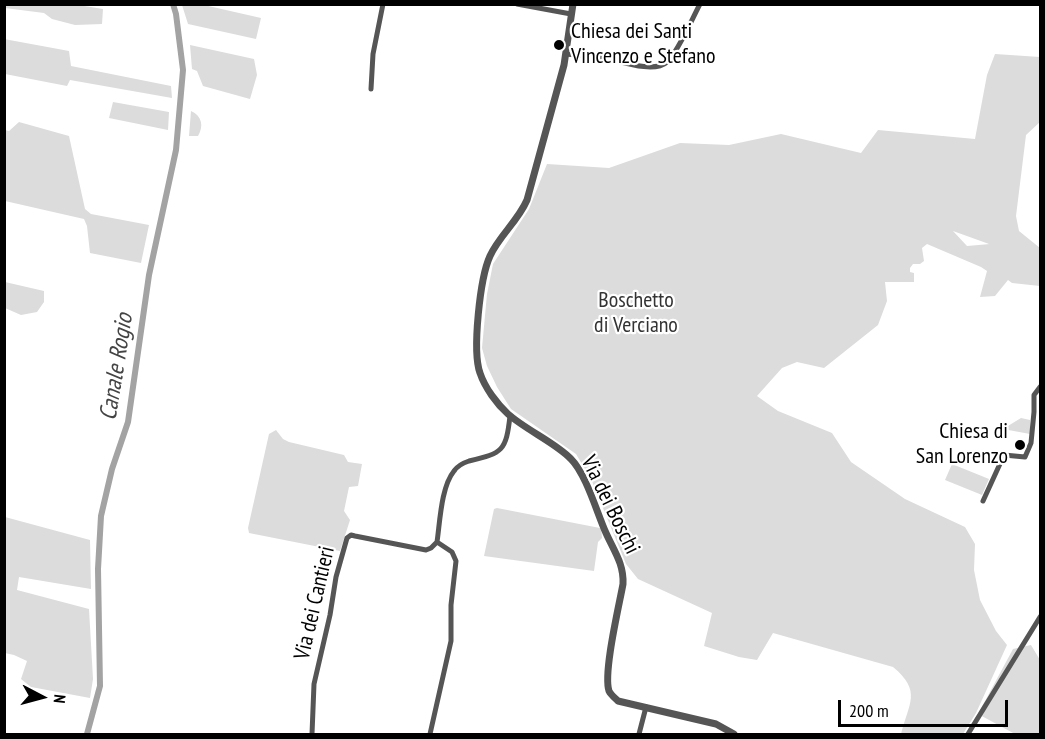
<!DOCTYPE html>
<style>
body{margin:0}
#map{position:relative;width:1045px;height:739px;overflow:hidden;background:#fff;font-family:"PT Sans Narrow",sans-serif}
canvas{display:block}
.frame{position:absolute;inset:0;border:6px solid #000;pointer-events:none}
.north{position:absolute;left:12px;top:667px;width:60px;height:60px;-webkit-text-stroke:4px #fff;paint-order:stroke;rotate:96deg;font-size:16px;font-weight:700;line-height:24px;text-align:center;color:#000}
.north::after{content:'';display:block;margin:auto;width:21px;height:27px;background:#000;clip-path:polygon(50% 0,100% 100%,50% 72%,0 100%)}
.scale{position:absolute;left:838px;top:700px;width:170px;height:27px;box-sizing:border-box;border:3px solid #000;border-top:0;padding-left:8px;font-size:18px;line-height:21px;white-space:nowrap;color:#000;-webkit-text-stroke:4px #fff;paint-order:stroke}
</style>
<div id="map">
<canvas width="1045" height="739"></canvas>
<div class="frame"></div>
<div class="north">N</div>
<div class="scale">200 m</div>
</div>
<script>
const ctx = document.querySelector('canvas').getContext('2d');
ctx.lineJoin = 'round';
function fillPath(path, color) {
  ctx.fillStyle = color;
  ctx.fill(path, 'evenodd');
}
function trace(path, color, width, dash) {
  ctx.strokeStyle = color;
  ctx.lineWidth = width;
  ctx.lineCap = dash ? 'butt' : 'round';
  ctx.setLineDash(dash || []);
  ctx.stroke(path);
}
function label(font, color, halo, rows, align = 'center') {
  ctx.font = font + ' "PT Sans Narrow",sans-serif';
  ctx.lineWidth = 4.5;
  ctx.setLineDash([]);
  ctx.textBaseline = 'middle';
  ctx.strokeStyle = halo;
  ctx.fillStyle = color;
  for (const [text, x, y, turn = 0] of rows) {
    ctx.save();
    ctx.translate(x, y);
    ctx.rotate((+turn || 0) * Math.PI / 180);
    ctx.textAlign = isNaN(turn) ? turn : align;
    if (halo) ctx.strokeText(text, 0, 0);
    ctx.fillText(text, 0, 0);
    ctx.restore();
  }
}
const green = new Path2D(`
 M 5,4 L 78,5 L 103,9 L 102,24 L 75,25 L 52,19 L 44,13 L 5,8 Z
 M 182,5 L 204,5 L 261,18 L 256,39 L 188,24 Z
 M 4,39 L 69,51 L 71,66 L 171,86 L 172,98 L 70,80 L 67,86 L 5,74 Z
 M 190,45 L 254,59 L 257,75 L 250,99 L 203,86 L 197,71 L 192,69 Z
 M 995,54 L 1040,57 L 1040,122 L 1026,135 L 1016,216 L 1019,231 L 1040,248 L 1040,286 L 1012,283 L 1008,280 L 995,296 L 980,297 L 987,271 L 981,267 L 927,244 L 922,248 L 924,261 L 920,264 L 913,264 L 910,268 L 910,272 L 914,273 L 914,282 L 885,282 L 887,301 L 878,325 L 824,368 L 797,362 L 782,368 L 757,396 L 778,411 L 832,433 L 851,462 L 905,499 L 965,527 L 975,544 L 974,570 L 980,600 L 996,631 L 1007,645 L 976,713 L 963,734 L 901,734 C 909,703 922,691 893,667 L 773,633 L 757,660 L 739,657 L 704,646 L 712,613 L 638,579 L 626,564 L 591,479 L 576,454 L 511,409 L 497,387 L 487,366 L 482,348 L 487,294 L 493,264 L 529,209 L 547,164 L 609,168 L 680,143 L 729,145 L 781,134 L 861,153 L 878,130 L 975,139 L 987,75 ZM 953,231 L 989,244 L 990,244 L 967,246 Z
 M 113,102 L 169,112 L 168,130 L 109,118 Z
 M 191,111 C 202,116 204,126 198,136 L 189,136 Z
 M 19,122 L 69,136 L 85,209 L 91,214 L 149,225 L 141,263 L 90,253 L 87,226 L 84,219 L 5,201 L 5,130 L 9,131 Z
 M 5,282 L 44,291 L 44,302 L 37,312 L 21,315 L 5,308 Z
 M 1021,418 L 1030,420 L 1030,434 L 1003,429 Z
 M 276,430 L 283,439 L 289,442 L 344,455 L 348,462 L 362,464 L 358,486 L 349,487 L 344,511 L 350,520 L 340,551 L 249,533 L 248,528 L 269,434 Z
 M 952,464 L 989,479 L 982,495 L 945,480 Z
 M 497,508 L 600,528 L 601,527 L 602,538 L 598,542 L 594,571 L 484,556 L 494,509 Z
 M 5,517 L 90,540 L 91,589 L 19,577 L 17,590 L 89,609 L 93,679 L 90,698 L 31,687 L 21,679 L 27,661 L 14,655 L 5,653 Z
 M 1031,645 L 1040,660 L 1040,734 L 1015,734 L 978,714 L 1013,649 Z`);
const canal = new Path2D(`
 M 87,734 L 100,686 L 98,569 L 101,516 L 112,469 L 128,422 L 149,275 L 176,150 L 183,70 L 176,14 L 173,4`);
const minor = new Path2D(`
 M 517,4 L 571,14
 M 566,54 C 574,55 581,55 589,55 C 609,56 651,76 667,62 C 678,52 692,19 700,4
 M 371,89 L 373,54 L 383,4
 M 983,501 L 1004,455 L 1025,457 L 1031,443 L 1034,412 L 1034,395 L 1040,387
 M 312,734 L 314,684 L 330,615 L 336,577 L 347,538 L 351,535 L 355,536 L 426,550 L 431,548 L 437,542 C 440,522 441,487 454,471 C 458,465 463,463 469,461 C 503,453 506,451 510,416
 M 430,734 L 451,641 L 451,605 L 456,561 L 452,552 L 437,542
 M 639,734 L 646,707
 M 968,734 L 1040,617`);
const tertiary = new Path2D(`
 M 573,4 L 564,65 L 527,200 C 518,221 499,236 490,256 C 480,278 472,351 480,373 C 485,388 497,404 508,414 C 526,430 556,443 571,459 C 586,474 597,513 606,533 C 614,551 624,564 623,584 C 619,606 603,673 609,691 C 611,695 615,698 618,701 L 716,724 L 734,734`);
const markers = [
 [559,45,6,"#000"],
 [1020,445,6,"#000"]
];
const poiNames = [
 ["Chiesa dei Santi",571,32],
 ["Vincenzo e Stefano",571,57],
 ["Chiesa di",1008,432,"right"],
 ["San Lorenzo",1008,457,"right"]
];
const parkNames = [
 ["Boschetto",636,301],
 ["di Verciano",636,326]
];
const streetNames = [
 ["Via dei Boschi",610,505,64],
 ["Via dei Cantieri",315,603,-77]
];
const waterNames = [
 ["Canale Rogio",117,367,-81]
];
fillPath(green, '#dcdcdc');
trace(canal, '#a3a3a3', 6);
trace(minor, '#555', 5);
trace(tertiary, '#555', 7);
for (const [x, y, r, color] of markers) {
  const dot = new Path2D();
  dot.arc(x, y, r, 0, 2 * Math.PI);
  ctx.fillStyle = color;
  ctx.fill(dot);
  trace(dot, '#fff', 2);
}
label('22px', '#000', '#fff', poiNames, 'left');
label('22px', '#333', '#fff', parkNames);
label('22px', '#000', '#fff', streetNames);
label('italic 24px', '#444', '#fff', waterNames);
</script>
